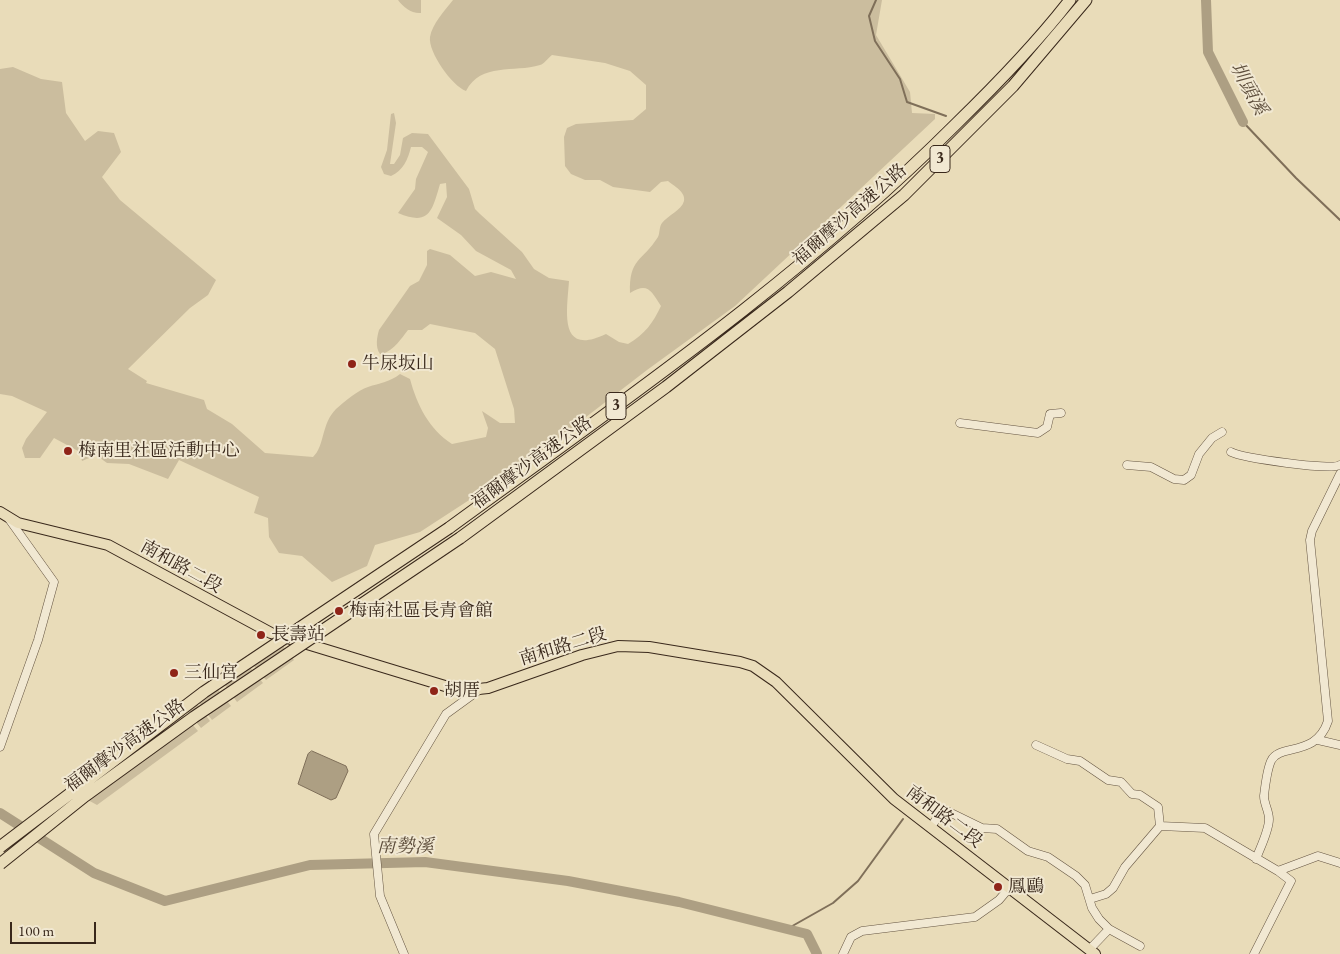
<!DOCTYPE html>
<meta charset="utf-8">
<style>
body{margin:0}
#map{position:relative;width:1340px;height:954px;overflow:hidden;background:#e9dcb9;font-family:"EB Garamond",serif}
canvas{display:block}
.scale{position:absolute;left:10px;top:922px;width:86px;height:22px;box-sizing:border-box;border:2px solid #39281b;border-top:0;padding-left:6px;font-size:15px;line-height:18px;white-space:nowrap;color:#39281b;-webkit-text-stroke:4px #f1e8d2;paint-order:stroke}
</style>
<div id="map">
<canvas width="1340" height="954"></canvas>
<div class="scale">100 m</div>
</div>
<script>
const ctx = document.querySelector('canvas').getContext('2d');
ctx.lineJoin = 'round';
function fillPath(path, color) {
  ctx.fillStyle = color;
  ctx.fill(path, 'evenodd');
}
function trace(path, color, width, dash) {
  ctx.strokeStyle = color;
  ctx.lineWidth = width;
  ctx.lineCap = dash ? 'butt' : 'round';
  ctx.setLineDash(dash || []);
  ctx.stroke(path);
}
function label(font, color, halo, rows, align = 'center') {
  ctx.font = font + ' "EB Garamond","Noto Serif TC",serif';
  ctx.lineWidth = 4;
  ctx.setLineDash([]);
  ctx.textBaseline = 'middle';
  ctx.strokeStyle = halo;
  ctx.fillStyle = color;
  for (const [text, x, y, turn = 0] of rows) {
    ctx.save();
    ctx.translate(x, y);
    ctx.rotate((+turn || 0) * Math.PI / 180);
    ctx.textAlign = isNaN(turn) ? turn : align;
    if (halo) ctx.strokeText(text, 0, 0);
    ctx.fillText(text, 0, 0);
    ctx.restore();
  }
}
const green = new Path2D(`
 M 398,0 L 421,0 L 421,13 C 412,14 403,7 398,0 Z
 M 453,0 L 882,0 L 876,35 L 910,92 L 912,113 L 935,114 L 935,119 L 735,306 L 647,370 L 551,444 L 480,493 L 420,532 L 375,545 L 367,566 L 332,582 L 302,556 L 279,553 L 269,537 L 268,518 L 254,513 L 259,497 L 179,460 L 168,479 L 129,464 L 107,463 L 96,455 L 82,461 L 80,452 L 54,438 L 40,458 L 25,458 L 22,448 L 26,439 L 47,412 L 12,396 L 0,394 L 0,69 L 13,67 L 41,79 L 62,82 L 66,113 L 85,141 L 98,131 L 114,133 L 121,152 L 102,177 L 120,200 L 216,280 L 208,295 L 190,308 L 128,369 L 147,381 L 146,383 L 204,400 L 207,409 L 232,424 L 265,453 L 313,457 C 325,446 321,424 336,409 C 344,402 358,390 368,387 C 380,383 390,382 400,374 L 410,379 C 417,405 429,429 452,444 L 486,437 L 488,428 L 482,411 L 500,423 L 515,423 L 514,409 L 495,349 L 475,333 L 430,324 L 422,330 L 408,330 C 401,339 392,353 380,354 C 375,347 377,337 379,330 L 410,286 L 419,281 L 427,265 L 427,251 L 430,249 L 450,255 L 475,276 L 491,272 L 516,279 L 511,270 L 476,251 L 461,235 L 437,218 L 447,197 L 446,183 L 440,184 C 432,212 429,226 398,213 L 415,189 L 416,179 L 428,152 L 422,147 L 411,147 C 408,159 403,171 391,176 L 384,174 L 381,167 L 387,150 L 391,114 L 394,113 L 396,123 L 390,164 L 394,164 L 400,155 L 403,138 L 412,133 L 428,134 L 469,189 L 475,209 L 480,214 L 522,252 L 534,269 L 549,278 L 569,281 C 567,311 558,357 606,334 L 619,342 L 628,344 C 645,334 653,323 661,306 C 651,291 648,282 630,293 C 629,258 642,262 658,237 C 660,233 659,227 662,223 C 667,216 682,210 684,201 C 686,192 674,186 668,181 L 661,182 L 650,192 L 613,187 L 600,180 L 585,180 L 571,174 L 565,166 L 564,137 L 567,128 L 576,124 L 633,120 L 646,109 L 646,85 L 630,71 L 605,63 L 552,55 C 548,58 544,64 540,65 C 514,73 481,62 466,91 C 452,86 428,52 430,37 C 432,24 445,10 453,0 Z
 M 276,637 L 294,660 L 266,680 L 247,658 Z
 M 244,660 L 263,683 L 237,702 L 220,678 Z
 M 212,682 L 231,706 L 212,720 L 193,695 Z
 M 191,696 L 210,721 L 201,728 L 181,704 Z
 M 177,707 L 198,731 L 97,805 L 66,788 Z`);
const water = new Path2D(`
 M 312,751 L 346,766 L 348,771 L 336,798 L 331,800 L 298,784 L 308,754 Z`);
const stream = new Path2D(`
 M 876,0 L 869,16 L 875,41 L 900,79 L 907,102 L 946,116
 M 1243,122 L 1296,178 L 1340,220
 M 787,929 L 833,903 L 858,881 L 903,819`);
const river = new Path2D(`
 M 1206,0 L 1208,52 L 1243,122
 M 0,813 L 94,873 L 165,901 L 310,865 L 425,862 L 568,881 L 679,902 L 807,934 L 817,954`);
const minor = new Path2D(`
 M 960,423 L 1038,433 L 1047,427 L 1050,414 L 1061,413
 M 1231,452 C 1243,458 1332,471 1340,465
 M 1127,465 L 1151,467 L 1174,479 L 1184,480 L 1191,475 L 1199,454 L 1212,438 L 1222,432
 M 1318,740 L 1340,745
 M 1036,745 L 1067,759 L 1080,761 L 1108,780 L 1121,782 L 1132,794 L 1140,795 L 1158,807 L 1160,826
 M 0,747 L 38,640 L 54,582 L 9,519
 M 931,827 L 943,809 L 982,828 L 997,829 L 1028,851 L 1048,857 L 1076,876 L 1085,885 L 1092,908 L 1099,919 L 1109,929 L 1140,946
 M 1256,859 C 1260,848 1269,831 1269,819 C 1269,811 1264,804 1264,796 C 1265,787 1267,770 1271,761 C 1279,743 1316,758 1328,721 L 1310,540 L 1312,531 L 1340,474
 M 1090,899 L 1106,894 L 1113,888 L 1125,867 L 1160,826 L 1205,828 L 1278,871 L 1318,856 L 1340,863
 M 1089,950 L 1109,929
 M 404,954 L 380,896 L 374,834 L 446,714 L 479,690
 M 843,954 L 851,937 L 862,931 L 975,917 L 999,900 L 1010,887
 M 1254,954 L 1291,881 L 1278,871`);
const major = new Path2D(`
 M 0,512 L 18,523 L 108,545 L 271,633 L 445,686 L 469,690 L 488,688 L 582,655 L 618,646 L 649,647 L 740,662 L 753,666 L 776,682 L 894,799 L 1095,954`);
const highway = new Path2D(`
 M 449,528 C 623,401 803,277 956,124 C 996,85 1036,44 1070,0
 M 460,538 L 666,387 L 788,292 L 904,195 L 1013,86 L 1086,0`);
const highwayBridge = new Path2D(`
 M 0,847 L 204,692 L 449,528
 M 0,864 L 85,796 L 194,717 L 460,538`);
const markers = [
 [352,364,5,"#8f2418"],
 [68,451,5,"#8f2418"],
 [339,611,5,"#8f2418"],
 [261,635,5,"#8f2418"],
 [174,673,5,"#8f2418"],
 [434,691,5,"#8f2418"],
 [998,887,5,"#8f2418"]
];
const shields = [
 [940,159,20],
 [616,406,20]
];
const shieldNames = [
 ["3",940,159],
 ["3",616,406]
];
const streetNames = [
 ["福爾摩沙高速公路",850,215,-41],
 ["福爾摩沙高速公路",532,463,-36],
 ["南和路二段",181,567,29],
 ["南和路二段",563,647,-17],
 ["福爾摩沙高速公路",125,746,-36],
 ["南和路二段",944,817,37]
];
const poiNames = [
 ["牛尿坂山",362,364],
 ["梅南里社區活動中心",78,451],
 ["梅南社區長青會館",349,611],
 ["長壽站",271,635],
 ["三仙宮",184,673],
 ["胡厝",444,691],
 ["鳳鷗",1008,887]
];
const waterNames = [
 ["圳頭溪",1248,89,61],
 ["南勢溪",405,847,1]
];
fillPath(green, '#cbbd9e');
fillPath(water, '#ad9f83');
trace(water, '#7f6f59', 1);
trace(stream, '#7f6f59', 2);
trace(river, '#ad9f83', 10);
trace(minor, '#655542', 9);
trace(major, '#39281b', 12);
trace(highway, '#39281b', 13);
trace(minor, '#f1e8d2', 8);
trace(major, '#e9dcb9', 10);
trace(highway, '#e9dcb9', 11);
trace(highwayBridge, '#39281b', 13, []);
trace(highwayBridge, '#e9dcb9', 11);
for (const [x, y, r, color] of markers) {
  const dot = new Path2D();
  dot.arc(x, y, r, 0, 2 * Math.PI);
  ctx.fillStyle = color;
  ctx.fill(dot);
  trace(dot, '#f1e8d2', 2);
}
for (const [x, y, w] of shields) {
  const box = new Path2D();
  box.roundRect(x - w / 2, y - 13.5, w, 27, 4);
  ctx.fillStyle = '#f1e8d2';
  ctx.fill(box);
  trace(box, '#39281b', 1);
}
label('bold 16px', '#39281b', null, shieldNames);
label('18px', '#39281b', '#f1e8d2', streetNames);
label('18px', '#39281b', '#f1e8d2', poiNames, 'left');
label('italic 19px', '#5c4c3a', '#f1e8d2', waterNames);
</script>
